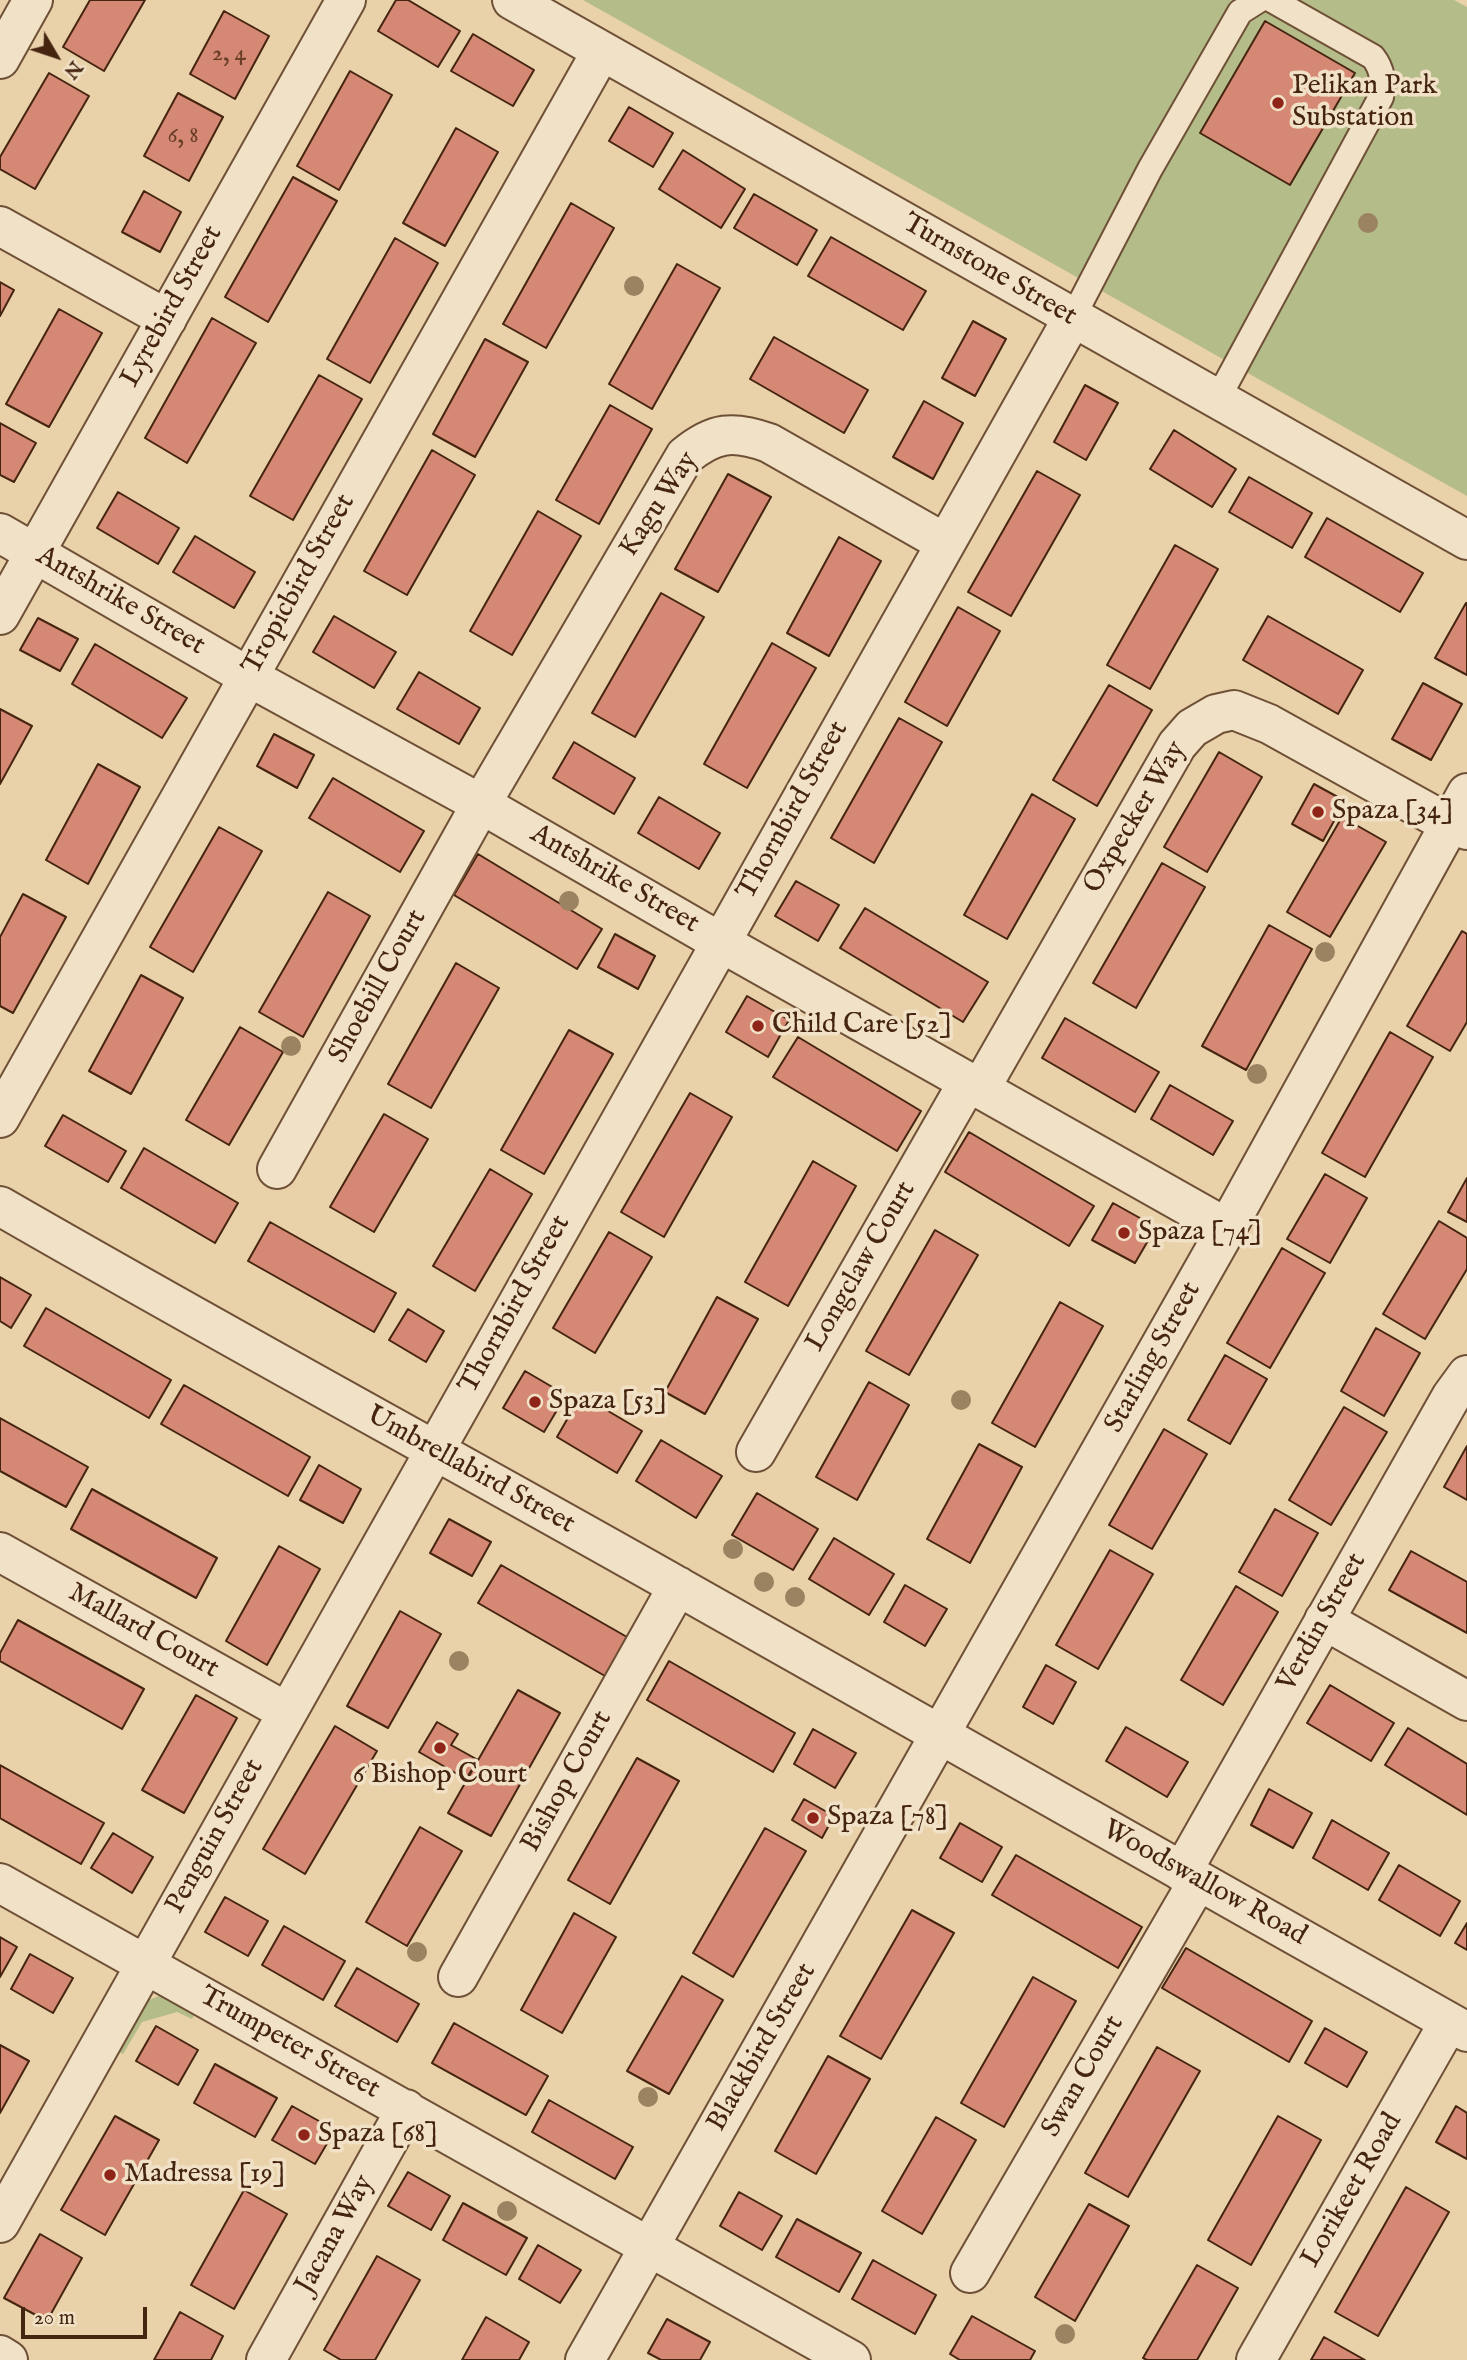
<!DOCTYPE html>
<style>
body{margin:0}
#map{position:relative;width:1467px;height:2360px;overflow:hidden;background:#e9d1a9;font-family:"IM FELL English",serif}
canvas{display:block}
.north{position:absolute;left:21px;top:21px;width:70px;height:70px;-webkit-text-stroke:5px #f1e1c7;paint-order:stroke;rotate:129deg;font-size:19px;font-weight:700;line-height:28px;text-align:center;color:#452510}
.north::after{content:'';display:block;margin:auto;width:24px;height:32px;background:#452510;clip-path:polygon(50% 0,100% 100%,50% 72%,0 100%)}
.scale{position:absolute;left:21px;top:2307px;width:126px;height:32px;box-sizing:border-box;border:4px solid #452510;border-top:0;padding-left:9px;font-size:21px;line-height:24px;white-space:nowrap;color:#452510;-webkit-text-stroke:5px #f1e1c7;paint-order:stroke}
</style>
<div id="map">
<canvas width="1467" height="2360"></canvas>
<div class="north">N</div>
<div class="scale">20 m</div>
</div>
<script>
const ctx = document.querySelector('canvas').getContext('2d');
ctx.lineJoin = 'round';
function fillPath(path, color) {
  ctx.fillStyle = color;
  ctx.fill(path, 'evenodd');
}
function trace(path, color, width, dash) {
  ctx.strokeStyle = color;
  ctx.lineWidth = width;
  ctx.lineCap = dash ? 'butt' : 'round';
  ctx.setLineDash(dash || []);
  ctx.stroke(path);
}
function label(font, color, halo, rows, align = 'center') {
  ctx.font = font + ' "IM FELL English",serif';
  ctx.lineWidth = 7;
  ctx.setLineDash([]);
  ctx.textBaseline = 'middle';
  ctx.strokeStyle = halo;
  ctx.fillStyle = color;
  for (const [text, x, y, turn = 0] of rows) {
    ctx.save();
    ctx.translate(x, y);
    ctx.rotate((+turn || 0) * Math.PI / 180);
    ctx.textAlign = isNaN(turn) ? turn : align;
    if (halo) ctx.strokeText(text, 0, 0);
    ctx.fillText(text, 0, 0);
    ctx.restore();
  }
}
const green = new Path2D(`
 M 583,0 L 1454,0 L 1467,7 L 1467,496 Z
 M 162,1995 L 198,2009 L 192,2019 L 177,2012 L 142,2022 L 123,2054 L 113,2049 L 141,2003 Z`);
const building = new Path2D(`
 M 90,0 L 145,0 L 104,71 L 63,47 Z
 M 396,0 L 408,0 L 460,31 L 438,67 L 378,31 Z
 M 224,11 L 269,36 L 235,99 L 190,74 Z
 M 1265,21 L 1355,73 L 1290,185 L 1200,133 Z
 M 473,34 L 534,70 L 513,106 L 451,71 Z
 M 350,71 L 392,95 L 339,190 L 297,166 Z
 M 49,73 L 89,96 L 35,189 L 0,169 L 0,157 Z
 M 178,93 L 223,117 L 189,181 L 144,156 Z
 M 629,107 L 673,133 L 653,167 L 609,141 Z
 M 456,128 L 498,152 L 445,246 L 403,223 Z
 M 683,150 L 745,189 L 721,228 L 659,189 Z
 M 293,177 L 337,201 L 268,322 L 225,297 Z
 M 144,191 L 181,212 L 160,252 L 122,232 Z
 M 754,194 L 817,230 L 797,265 L 734,228 Z
 M 571,203 L 614,228 L 546,348 L 503,324 Z
 M 831,237 L 926,291 L 903,330 L 808,276 Z
 M 395,238 L 438,263 L 370,383 L 327,359 Z
 M 677,264 L 720,288 L 652,409 L 609,384 Z
 M 0,282 L 14,290 L 0,316 Z
 M 59,309 L 102,333 L 49,427 L 6,404 Z
 M 212,318 L 256,343 L 187,463 L 145,438 Z
 M 973,321 L 1006,339 L 975,396 L 942,378 Z
 M 774,337 L 868,390 L 844,433 L 750,379 Z
 M 485,339 L 528,362 L 475,457 L 433,434 Z
 M 319,375 L 362,399 L 293,520 L 250,496 Z
 M 1085,385 L 1118,403 L 1086,460 L 1054,442 Z
 M 924,401 L 963,423 L 933,479 L 893,457 Z
 M 610,405 L 652,429 L 599,524 L 556,500 Z
 M 0,423 L 36,443 L 14,482 L 0,475 Z
 M 1174,430 L 1236,469 L 1212,507 L 1150,469 Z
 M 432,450 L 475,475 L 407,595 L 364,571 Z
 M 1037,471 L 1080,495 L 1011,616 L 968,592 Z
 M 728,474 L 771,497 L 718,592 L 675,569 Z
 M 1249,477 L 1312,513 L 1292,548 L 1229,512 Z
 M 118,492 L 179,528 L 158,564 L 97,528 Z
 M 538,511 L 581,536 L 512,655 L 470,631 Z
 M 1327,518 L 1423,573 L 1400,612 L 1305,557 Z
 M 195,536 L 255,572 L 234,608 L 173,572 Z
 M 839,537 L 881,561 L 829,656 L 787,633 Z
 M 1175,545 L 1218,569 L 1150,689 L 1107,665 Z
 M 661,593 L 704,617 L 635,737 L 592,713 Z
 M 1466,603 L 1467,603 L 1467,675 L 1435,658 Z
 M 958,607 L 1000,631 L 947,726 L 905,702 Z
 M 334,616 L 396,652 L 374,688 L 313,652 Z
 M 1268,616 L 1363,670 L 1338,714 L 1243,660 Z
 M 38,618 L 78,639 L 60,671 L 20,650 Z
 M 772,643 L 816,668 L 747,788 L 704,764 Z
 M 95,644 L 187,698 L 162,738 L 72,684 Z
 M 419,672 L 480,708 L 459,744 L 397,709 Z
 M 1423,683 L 1462,704 L 1431,760 L 1392,739 Z
 M 1109,685 L 1152,710 L 1097,806 L 1053,780 Z
 M 0,709 L 32,726 L 0,784 Z
 M 899,718 L 942,742 L 874,863 L 831,838 Z
 M 274,734 L 314,755 L 297,788 L 257,766 Z
 M 574,742 L 635,778 L 614,814 L 553,778 Z
 M 1219,752 L 1262,777 L 1207,872 L 1164,847 Z
 M 98,764 L 140,787 L 88,884 L 46,860 Z
 M 333,778 L 424,831 L 400,872 L 309,818 Z
 M 1314,784 L 1345,801 L 1323,841 L 1292,824 Z
 M 1032,794 L 1075,819 L 1007,939 L 964,915 Z
 M 659,797 L 720,833 L 699,869 L 638,833 Z
 M 1342,817 L 1386,842 L 1330,937 L 1287,912 Z
 M 219,827 L 262,851 L 193,972 L 150,947 Z
 M 478,854 L 602,929 L 577,969 L 454,895 Z
 M 1162,863 L 1205,887 L 1136,1008 L 1093,983 Z
 M 796,881 L 839,905 L 818,941 L 775,916 Z
 M 328,892 L 370,916 L 303,1037 L 259,1012 Z
 M 23,894 L 66,917 L 13,1013 L 0,1006 L 0,937 Z
 M 865,908 L 988,982 L 963,1022 L 840,948 Z
 M 1269,925 L 1312,949 L 1246,1070 L 1202,1046 Z
 M 1462,931 L 1467,934 L 1467,1022 L 1450,1051 L 1407,1026 Z
 M 615,934 L 655,956 L 638,989 L 598,967 Z
 M 456,963 L 499,988 L 431,1108 L 388,1084 Z
 M 141,975 L 183,998 L 131,1094 L 89,1071 Z
 M 747,996 L 789,1020 L 768,1057 L 726,1032 Z
 M 1065,1018 L 1159,1072 L 1135,1112 L 1042,1058 Z
 M 240,1027 L 283,1052 L 229,1145 L 186,1120 Z
 M 569,1030 L 613,1054 L 544,1174 L 501,1150 Z
 M 1390,1032 L 1433,1057 L 1365,1177 L 1322,1153 Z
 M 798,1037 L 921,1111 L 897,1151 L 773,1077 Z
 M 1170,1085 L 1233,1121 L 1213,1155 L 1151,1119 Z
 M 690,1093 L 732,1117 L 664,1237 L 621,1212 Z
 M 384,1114 L 428,1139 L 374,1232 L 330,1207 Z
 M 63,1115 L 126,1151 L 108,1182 L 45,1146 Z
 M 969,1132 L 1094,1206 L 1069,1246 L 945,1172 Z
 M 144,1148 L 238,1203 L 215,1243 L 121,1188 Z
 M 813,1161 L 856,1186 L 788,1306 L 745,1282 Z
 M 490,1169 L 532,1194 L 475,1291 L 433,1266 Z
 M 1325,1174 L 1367,1198 L 1330,1263 L 1287,1239 Z
 M 1467,1178 L 1467,1222 L 1448,1212 Z
 M 1113,1203 L 1156,1227 L 1135,1263 L 1092,1240 Z
 M 1439,1221 L 1467,1238 L 1467,1269 L 1425,1339 L 1383,1314 Z
 M 270,1222 L 396,1293 L 374,1332 L 248,1261 Z
 M 935,1230 L 978,1255 L 909,1375 L 866,1351 Z
 M 609,1232 L 652,1257 L 595,1353 L 553,1328 Z
 M 1282,1248 L 1325,1273 L 1270,1368 L 1227,1343 Z
 M 0,1277 L 31,1295 L 11,1328 L 0,1321 Z
 M 717,1297 L 758,1319 L 705,1414 L 665,1392 Z
 M 1060,1302 L 1103,1326 L 1035,1447 L 992,1423 Z
 M 46,1308 L 171,1380 L 149,1418 L 24,1346 Z
 M 408,1309 L 444,1331 L 426,1362 L 389,1340 Z
 M 1376,1328 L 1420,1353 L 1384,1416 L 1341,1391 Z
 M 1225,1355 L 1267,1379 L 1230,1444 L 1188,1420 Z
 M 525,1371 L 566,1395 L 544,1432 L 503,1408 Z
 M 869,1382 L 909,1405 L 857,1500 L 816,1477 Z
 M 184,1385 L 310,1457 L 288,1496 L 161,1424 Z
 M 581,1395 L 642,1431 L 617,1473 L 557,1437 Z
 M 1344,1407 L 1387,1432 L 1331,1525 L 1289,1500 Z
 M 0,1418 L 88,1467 L 66,1507 L 0,1471 Z
 M 1164,1429 L 1207,1454 L 1152,1549 L 1109,1525 Z
 M 661,1440 L 722,1476 L 696,1518 L 636,1481 Z
 M 979,1444 L 1022,1467 L 970,1563 L 927,1539 Z
 M 1467,1446 L 1467,1500 L 1444,1487 Z
 M 319,1465 L 361,1489 L 343,1523 L 300,1500 Z
 M 92,1489 L 217,1558 L 196,1598 L 71,1529 Z
 M 757,1493 L 818,1529 L 793,1570 L 732,1535 Z
 M 1275,1509 L 1318,1533 L 1282,1596 L 1239,1572 Z
 M 449,1519 L 491,1542 L 472,1576 L 430,1553 Z
 M 834,1538 L 894,1574 L 869,1615 L 809,1579 Z
 M 279,1546 L 320,1569 L 267,1665 L 226,1641 Z
 M 1110,1550 L 1153,1574 L 1098,1669 L 1056,1645 Z
 M 1411,1551 L 1467,1582 L 1467,1633 L 1389,1590 Z
 M 501,1565 L 627,1637 L 605,1676 L 478,1603 Z
 M 905,1585 L 947,1609 L 925,1646 L 884,1622 Z
 M 1236,1586 L 1278,1612 L 1223,1705 L 1181,1680 Z
 M 400,1611 L 441,1634 L 388,1728 L 347,1706 Z
 M 18,1620 L 144,1689 L 122,1729 L 0,1661 L 0,1653 Z
 M 669,1661 L 795,1733 L 773,1772 L 647,1700 Z
 M 1046,1665 L 1076,1682 L 1053,1724 L 1023,1707 Z
 M 1330,1685 L 1394,1723 L 1371,1761 L 1307,1723 Z
 M 518,1690 L 560,1713 L 491,1836 L 448,1813 Z
 M 196,1695 L 237,1718 L 184,1813 L 142,1790 Z
 M 437,1722 L 458,1734 L 451,1745 L 478,1760 L 466,1779 L 419,1752 Z
 M 335,1726 L 377,1751 L 305,1874 L 263,1849 Z
 M 1126,1727 L 1188,1762 L 1167,1797 L 1106,1761 Z
 M 1408,1728 L 1467,1764 L 1467,1815 L 1385,1765 Z
 M 813,1729 L 856,1753 L 835,1788 L 794,1764 Z
 M 637,1758 L 679,1781 L 610,1904 L 568,1880 Z
 M 0,1765 L 104,1823 L 81,1864 L 0,1818 Z
 M 1269,1789 L 1312,1813 L 1293,1848 L 1251,1825 Z
 M 804,1799 L 834,1816 L 822,1838 L 792,1820 Z
 M 1332,1820 L 1389,1853 L 1368,1890 L 1313,1858 Z
 M 960,1823 L 1002,1847 L 982,1882 L 940,1858 Z
 M 420,1827 L 462,1851 L 407,1946 L 366,1922 Z
 M 765,1828 L 806,1851 L 733,1977 L 693,1953 Z
 M 113,1833 L 153,1857 L 132,1893 L 91,1868 Z
 M 1016,1855 L 1142,1927 L 1118,1968 L 992,1895 Z
 M 1399,1865 L 1460,1901 L 1440,1936 L 1379,1900 Z
 M 225,1897 L 268,1921 L 248,1956 L 205,1932 Z
 M 912,1910 L 954,1933 L 881,2059 L 840,2036 Z
 M 574,1913 L 616,1937 L 562,2033 L 521,2010 Z
 M 1467,1923 L 1467,1950 L 1455,1943 Z
 M 284,1926 L 345,1961 L 323,2000 L 262,1965 Z
 M 0,1937 L 17,1947 L 0,1977 Z
 M 1186,1948 L 1312,2021 L 1289,2062 L 1162,1988 Z
 M 30,1954 L 73,1978 L 53,2013 L 11,1989 Z
 M 357,1968 L 419,2004 L 397,2042 L 335,2006 Z
 M 682,1976 L 723,2000 L 669,2094 L 627,2071 Z
 M 1033,1977 L 1076,2001 L 1004,2127 L 961,2103 Z
 M 454,2023 L 548,2076 L 526,2115 L 432,2063 Z
 M 156,2026 L 198,2050 L 178,2085 L 136,2061 Z
 M 1325,2028 L 1367,2052 L 1347,2087 L 1305,2063 Z
 M 0,2045 L 29,2061 L 0,2113 Z
 M 1157,2047 L 1200,2071 L 1128,2197 L 1085,2173 Z
 M 828,2056 L 870,2079 L 816,2174 L 775,2151 Z
 M 215,2064 L 277,2098 L 255,2137 L 194,2103 Z
 M 549,2100 L 633,2147 L 615,2179 L 532,2132 Z
 M 292,2106 L 335,2130 L 315,2164 L 272,2140 Z
 M 1456,2106 L 1467,2113 L 1467,2159 L 1436,2142 Z
 M 115,2116 L 159,2140 L 105,2235 L 61,2210 Z
 M 1278,2116 L 1321,2140 L 1251,2265 L 1208,2240 Z
 M 936,2117 L 976,2140 L 922,2234 L 882,2211 Z
 M 408,2172 L 450,2196 L 431,2230 L 388,2206 Z
 M 1406,2187 L 1449,2212 L 1378,2336 L 1335,2312 Z
 M 244,2190 L 287,2214 L 234,2309 L 191,2285 Z
 M 739,2192 L 782,2216 L 762,2250 L 720,2226 Z
 M 463,2203 L 527,2238 L 506,2275 L 443,2240 Z
 M 1089,2204 L 1129,2226 L 1075,2321 L 1035,2297 Z
 M 797,2219 L 861,2253 L 839,2292 L 776,2257 Z
 M 40,2234 L 82,2258 L 47,2321 L 4,2298 Z
 M 538,2245 L 581,2270 L 560,2303 L 519,2279 Z
 M 377,2256 L 420,2280 L 375,2360 L 341,2360 L 324,2350 Z
 M 873,2260 L 936,2295 L 915,2334 L 852,2299 Z
 M 1197,2265 L 1238,2288 L 1197,2360 L 1147,2360 L 1143,2358 Z
 M 180,2312 L 223,2336 L 211,2360 L 154,2360 Z
 M 972,2316 L 1035,2351 L 1030,2360 L 960,2360 L 950,2354 Z
 M 486,2317 L 529,2342 L 519,2360 L 462,2360 Z
 M 667,2319 L 710,2342 L 700,2360 L 661,2360 L 648,2353 Z
 M 1324,2337 L 1365,2360 L 1311,2360 Z`);
const service = new Path2D(`
 M 1072,319 L 1150,169 L 1240,12 L 1259,0
 M 1217,400 L 1381,97 C 1383,80 1383,70 1373,57 L 1272,0`);
const minor = new Path2D(`
 M 512,0 L 1467,540
 M 0,59 L 33,0
 M 0,226 L 167,319
 M 0,533 L 249,677 L 481,804 L 720,942 L 1227,1228
 M 0,615 L 346,0
 M 980,1089 L 1177,745 L 1192,728 L 1216,714 L 1234,710 L 1269,724 L 1449,824 L 1467,830
 M 0,1118 L 601,52
 M 277,1169 L 481,804 L 685,456 C 714,432 733,430 769,443 L 945,543
 M 0,1206 C 225,1336 453,1459 679,1587 C 941,1735 1204,1884 1467,2032
 M 756,1452 L 968,1082
 M 0,1552 L 287,1712
 M 1324,1620 L 1467,1701
 M 1182,1872 L 1451,1397 L 1467,1375
 M 0,1883 L 851,2360
 M 458,1977 L 678,1586
 M 0,2223 L 1072,319
 M 970,2273 L 1198,1881
 M 0,2355 L 8,2360
 M 266,2360 L 406,2109
 M 585,2360 L 1227,1228 L 1467,793
 M 1256,2360 L 1449,2022`);
const trees = [
 [1368,223],
 [634,286],
 [569,901],
 [1325,952],
 [291,1046],
 [1257,1074],
 [961,1400],
 [733,1549],
 [764,1582],
 [795,1597],
 [459,1661],
 [417,1952],
 [648,2097],
 [507,2211],
 [1065,2334]
];
const markers = [
 [1278,103,7,"#8f2418"],
 [1318,812,7,"#8f2418"],
 [758,1026,7,"#8f2418"],
 [1124,1233,7,"#8f2418"],
 [535,1402,7,"#8f2418"],
 [440,1748,7,"#8f2418"],
 [813,1818,7,"#8f2418"],
 [304,2135,7,"#8f2418"],
 [110,2175,7,"#8f2418"]
];
const numberNames = [
 ["2, 4",229,55],
 ["6, 8",183,137]
];
const poiNames = [
 ["Pelikan Park",1292,87],
 ["Substation",1292,119],
 ["Spaza [34]",1332,812],
 ["Child Care [52]",772,1026],
 ["Spaza [74]",1138,1233],
 ["Spaza [53]",549,1402],
 ["6 Bishop Court",440,1776,"center"],
 ["Spaza [78]",827,1818],
 ["Spaza [68]",318,2135],
 ["Madressa [19]",124,2175]
];
const streetNames = [
 ["Turnstone Street",989,271,30],
 ["Lyrebird Street",173,307,-61],
 ["Kagu Way",660,505,-57],
 ["Tropicbird Street",300,585,-61],
 ["Antshrike Street",120,602,30],
 ["Thornbird Street",794,811,-61],
 ["Oxpecker Way",1136,818,-59],
 ["Antshrike Street",614,880,30],
 ["Shoebill Court",379,987,-61],
 ["Longclaw Court",862,1267,-60],
 ["Thornbird Street",516,1305,-61],
 ["Starling Street",1154,1358,-61],
 ["Umbrellabird Street",470,1471,29],
 ["Verdin Street",1323,1623,-61],
 ["Mallard Court",143,1632,29],
 ["Bishop Court",568,1782,-61],
 ["Penguin Street",216,1837,-61],
 ["Woodswallow Road",1204,1884,29],
 ["Trumpeter Street",289,2044,29],
 ["Blackbird Street",763,2048,-60],
 ["Swan Court",1084,2077,-60],
 ["Lorikeet Road",1353,2191,-60],
 ["Jacana Way",336,2235,-61]
];
fillPath(green, '#b4bc8a');
fillPath(building, '#d58873');
trace(building, '#452510', 2);
trace(service, '#6e5036', 28);
trace(minor, '#6e5036', 42);
trace(service, '#f1e1c7', 24);
trace(minor, '#f1e1c7', 38);
ctx.fillStyle = '#9b8362';
for (const [x, y] of trees) {
  ctx.beginPath();
  ctx.arc(x, y, 10, 0, 2 * Math.PI);
  ctx.fill();
}
for (const [x, y, r, color] of markers) {
  const dot = new Path2D();
  dot.arc(x, y, r, 0, 2 * Math.PI);
  ctx.fillStyle = color;
  ctx.fill(dot);
  trace(dot, '#f1e1c7', 2.5);
}
label('24px', '#693e29', null, numberNames);
label('28px', '#452510', '#f1e1c7', poiNames, 'left');
label('28px', '#452510', '#f1e1c7', streetNames);
</script>
